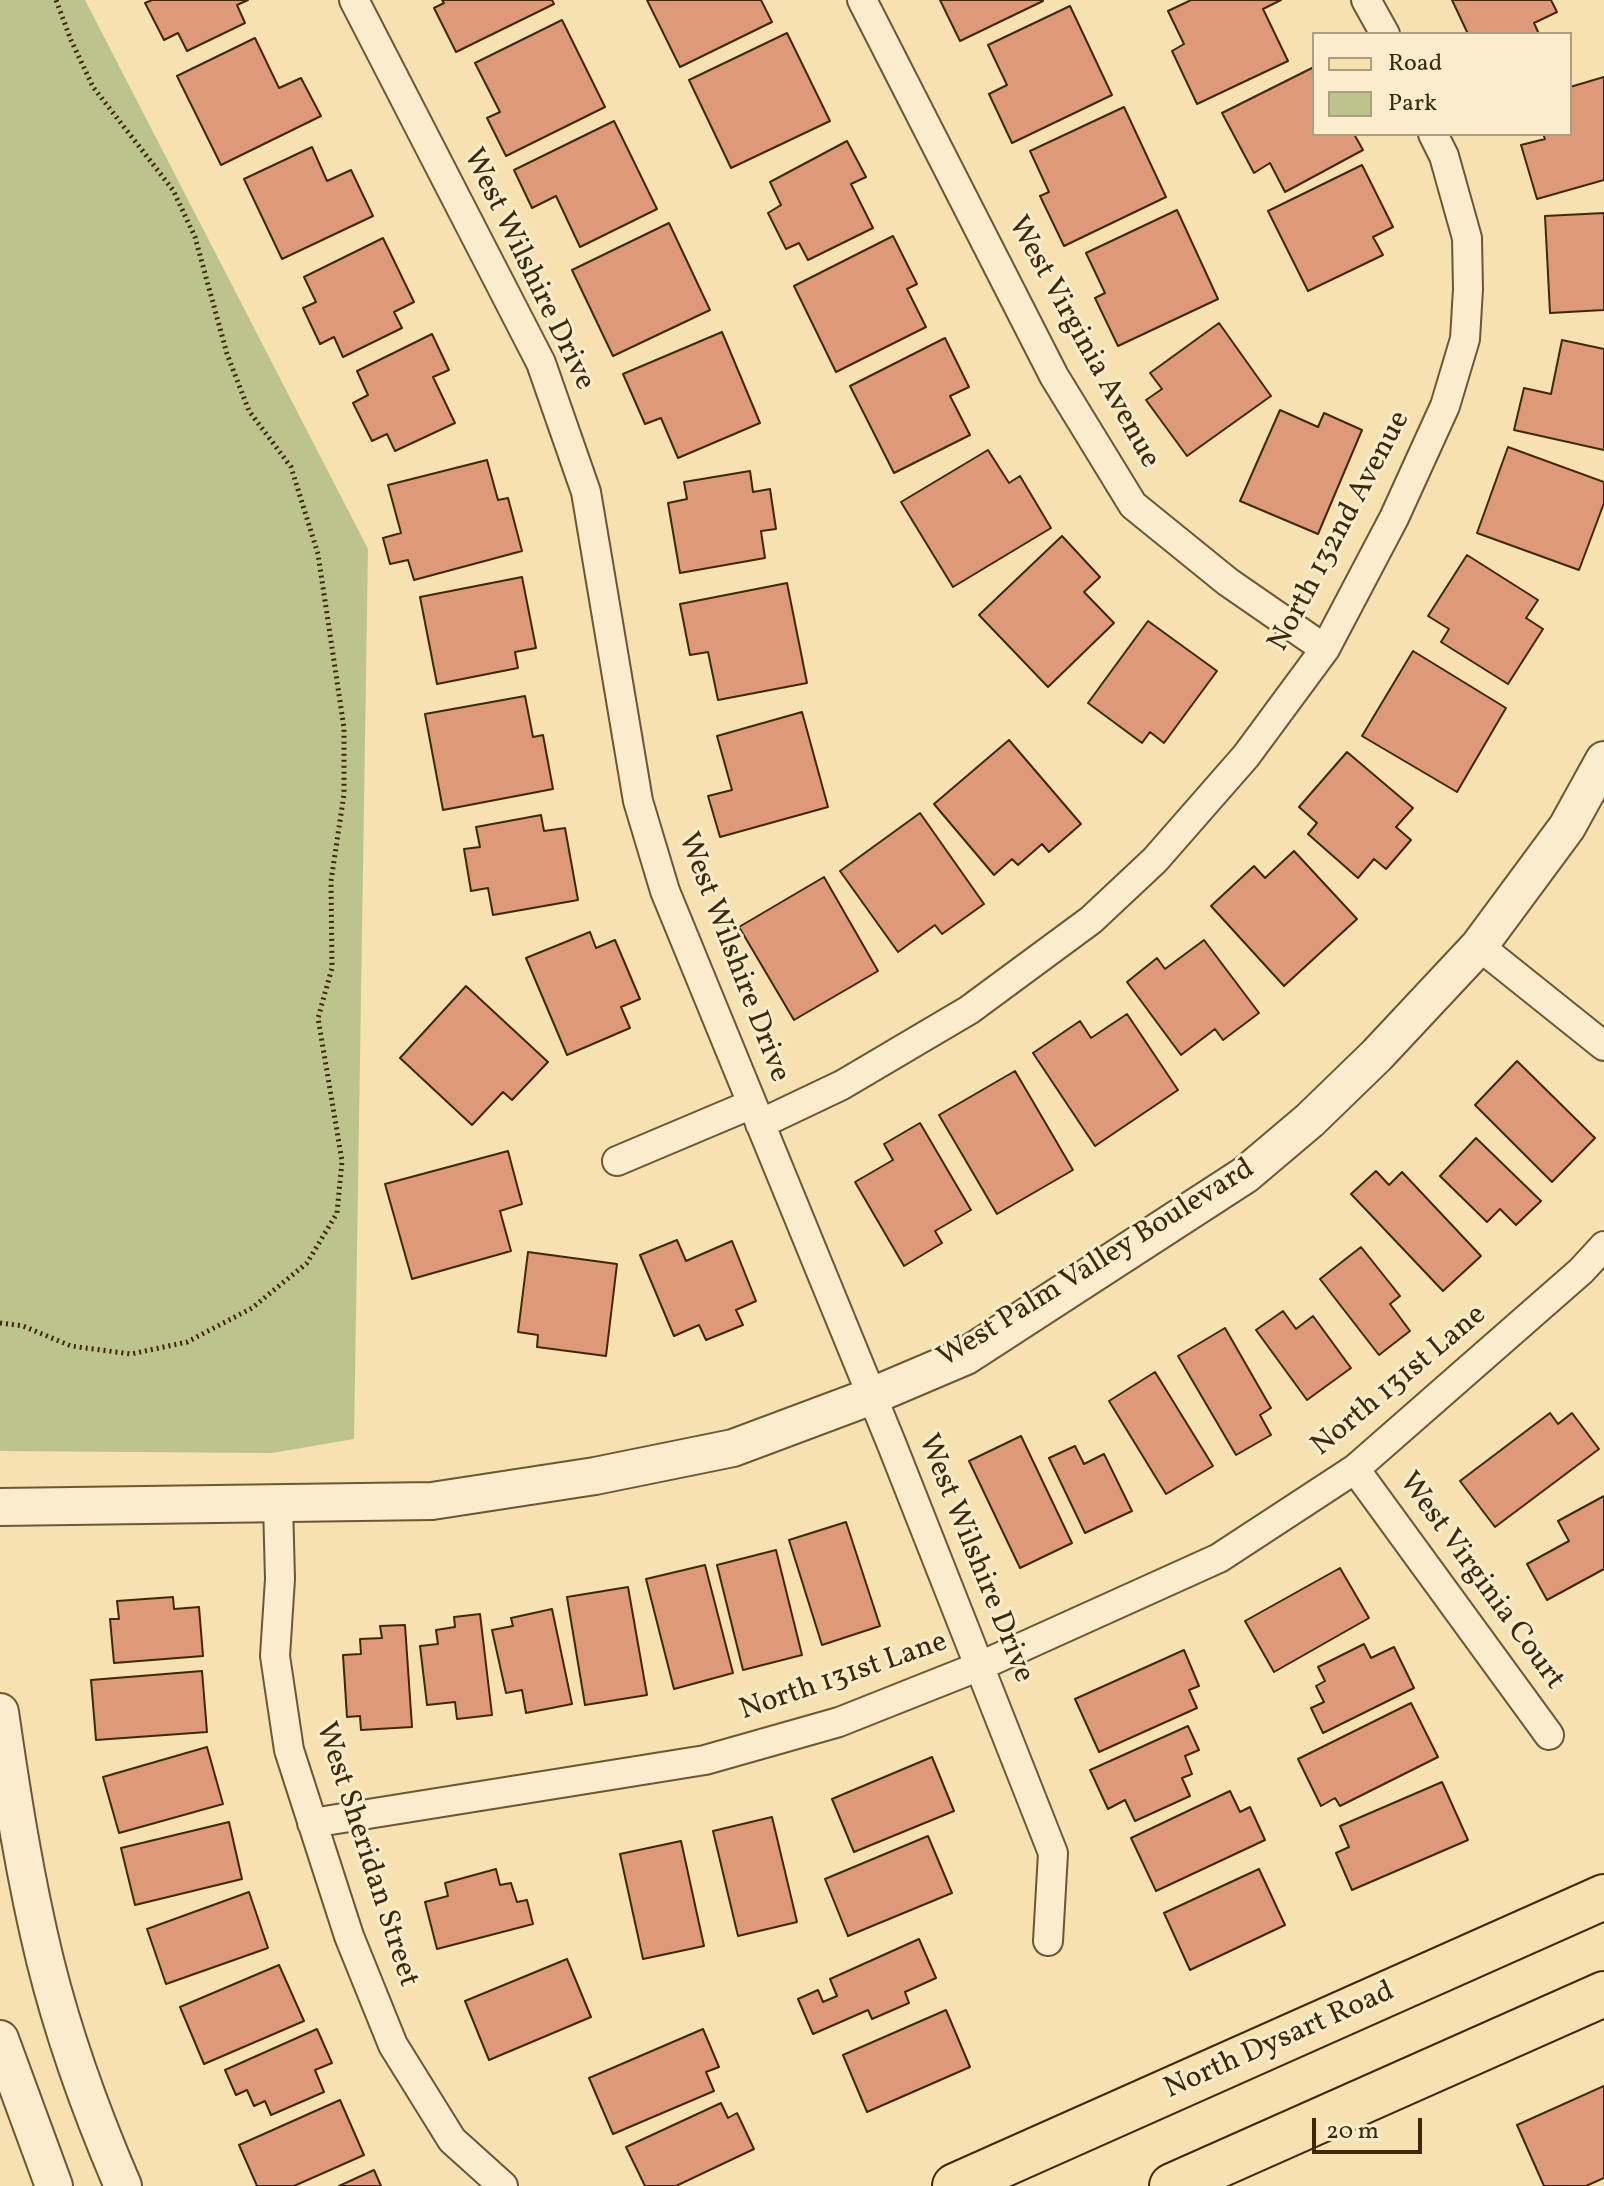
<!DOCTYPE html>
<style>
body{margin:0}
#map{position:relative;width:1604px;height:2186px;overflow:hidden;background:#f7e1b0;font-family:Vollkorn,serif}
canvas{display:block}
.legend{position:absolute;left:1312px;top:32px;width:260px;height:104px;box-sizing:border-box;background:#faeccc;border:2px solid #af9e7e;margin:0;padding:10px 14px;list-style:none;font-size:24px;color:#3f280a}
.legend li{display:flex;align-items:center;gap:16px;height:40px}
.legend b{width:40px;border:2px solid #af9e7e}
.scale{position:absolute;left:1312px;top:2118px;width:110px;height:36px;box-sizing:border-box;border:4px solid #3f280a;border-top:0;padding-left:10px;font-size:24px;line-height:28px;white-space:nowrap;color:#3f280a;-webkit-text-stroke:6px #faeccc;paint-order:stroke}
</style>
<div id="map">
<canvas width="1604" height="2186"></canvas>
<ul class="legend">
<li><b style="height:10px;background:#f7e1b0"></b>Road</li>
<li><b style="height:22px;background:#bcc38c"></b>Park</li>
</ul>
<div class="scale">20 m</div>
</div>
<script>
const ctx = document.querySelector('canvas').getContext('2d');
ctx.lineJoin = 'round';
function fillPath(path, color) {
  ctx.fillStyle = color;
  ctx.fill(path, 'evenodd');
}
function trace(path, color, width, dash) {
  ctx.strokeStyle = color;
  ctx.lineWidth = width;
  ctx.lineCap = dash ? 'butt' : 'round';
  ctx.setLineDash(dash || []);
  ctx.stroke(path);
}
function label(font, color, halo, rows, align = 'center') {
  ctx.font = font + ' Vollkorn,serif';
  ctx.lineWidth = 6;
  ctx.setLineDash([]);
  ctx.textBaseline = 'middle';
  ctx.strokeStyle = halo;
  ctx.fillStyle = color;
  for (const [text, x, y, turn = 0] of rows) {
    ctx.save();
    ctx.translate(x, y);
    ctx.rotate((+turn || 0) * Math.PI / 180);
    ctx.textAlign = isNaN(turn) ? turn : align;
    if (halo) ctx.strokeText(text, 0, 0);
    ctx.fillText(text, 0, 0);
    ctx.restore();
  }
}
const green = new Path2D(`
 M 0,0 L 85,0 L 368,549 L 354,1439 L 272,1453 L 0,1451 Z`);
const building = new Path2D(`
 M 152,0 L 248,0 L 237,5 L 245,23 L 187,51 L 178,33 L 164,40 L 145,3 Z
 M 442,0 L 552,0 L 554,4 L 456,52 L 434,8 L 444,3 Z
 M 647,0 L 761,0 L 772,22 L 680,67 Z
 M 940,0 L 1043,0 L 1043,1 L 960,41 Z
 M 1191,0 L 1281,0 L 1263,9 L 1288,61 L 1197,104 L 1172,51 L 1184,44 L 1168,11 Z
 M 1452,0 L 1551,0 L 1557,12 L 1534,23 L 1539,34 L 1468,34 Z
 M 1070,6 L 1112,95 L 1012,143 L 989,94 L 1007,85 L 988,45 Z
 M 562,20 L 605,107 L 506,156 L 487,118 L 500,112 L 475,63 Z
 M 787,33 L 830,121 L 731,168 L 689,80 Z
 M 255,38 L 279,88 L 301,78 L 321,116 L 221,165 L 177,76 Z
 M 1314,67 L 1314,134 L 1354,134 L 1363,150 L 1285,192 L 1270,163 L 1254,173 L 1222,113 Z
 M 1604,77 L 1604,180 L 1537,199 L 1521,145 L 1545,139 L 1543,134 L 1570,134 L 1570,87 Z
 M 1124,107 L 1166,197 L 1064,246 L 1040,196 L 1049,192 L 1030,151 Z
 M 614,121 L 657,209 L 580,247 L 556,196 L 532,208 L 514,170 Z
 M 847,141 L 866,177 L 851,184 L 873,228 L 808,260 L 799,243 L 786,249 L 768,213 L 781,205 L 770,182 Z
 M 312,147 L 327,181 L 351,170 L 373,216 L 282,259 L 244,179 Z
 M 1362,165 L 1393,227 L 1373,237 L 1383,255 L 1308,291 L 1268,211 Z
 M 1177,210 L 1218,299 L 1118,346 L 1095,298 L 1105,293 L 1086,253 Z
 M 1604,213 L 1604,310 L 1550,313 L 1545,216 Z
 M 669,223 L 710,310 L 613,356 L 572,270 Z
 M 893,236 L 917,284 L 907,289 L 926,327 L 836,372 L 794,286 Z
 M 383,238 L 414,302 L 394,312 L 402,328 L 343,357 L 334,337 L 320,344 L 303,308 L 316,302 L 304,277 Z
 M 1219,323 L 1271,396 L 1187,456 L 1146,400 L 1162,389 L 1150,373 Z
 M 722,332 L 760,423 L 678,458 L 661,418 L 645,424 L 623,374 Z
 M 432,334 L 449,370 L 433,377 L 455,423 L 395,451 L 387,434 L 372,441 L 353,403 L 368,395 L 357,371 Z
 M 945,338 L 969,387 L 950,396 L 970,435 L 894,473 L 850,386 Z
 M 1562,340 L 1604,349 L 1604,450 L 1514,430 L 1524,388 L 1551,394 Z
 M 1280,410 L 1318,427 L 1324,413 L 1362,430 L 1318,534 L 1240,501 Z
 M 1508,447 L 1604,482 L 1604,503 L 1579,570 L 1477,533 Z
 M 988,450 L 1009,483 L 1020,476 L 1051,528 L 953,587 L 901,502 Z
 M 487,460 L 498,500 L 508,498 L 522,551 L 414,580 L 408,560 L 390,564 L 383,538 L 401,533 L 388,485 Z
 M 750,471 L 753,492 L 770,489 L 776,529 L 761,531 L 765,558 L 680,573 L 668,503 L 687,499 L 684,482 Z
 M 1062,536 L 1100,577 L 1084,592 L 1114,623 L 1048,687 L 979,615 Z
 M 1467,555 L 1538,600 L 1526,618 L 1543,629 L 1508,684 L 1441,642 L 1449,629 L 1428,616 Z
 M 522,577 L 536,648 L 515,652 L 518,668 L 437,684 L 420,597 Z
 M 787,583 L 807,683 L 718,700 L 708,652 L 690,655 L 680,604 Z
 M 1148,621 L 1217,671 L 1164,743 L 1150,732 L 1142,743 L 1088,703 Z
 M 1413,651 L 1506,708 L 1457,792 L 1362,736 Z
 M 525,696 L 533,737 L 543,735 L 553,789 L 443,810 L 425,714 Z
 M 802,712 L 828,807 L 720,837 L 708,796 L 732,790 L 717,736 Z
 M 1009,740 L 1081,824 L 1049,852 L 1042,844 L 1018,865 L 1012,859 L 994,875 L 934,804 Z
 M 1347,752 L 1413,808 L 1396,827 L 1411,840 L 1386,869 L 1374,859 L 1358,878 L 1308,834 L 1317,823 L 1299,807 Z
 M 920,813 L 984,904 L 942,934 L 935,925 L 898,952 L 840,871 Z
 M 541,815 L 544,831 L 565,828 L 578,900 L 493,915 L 488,888 L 471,891 L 464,849 L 480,847 L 476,827 Z
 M 1294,851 L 1357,919 L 1284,986 L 1211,906 L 1254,866 L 1265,878 Z
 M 824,877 L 878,971 L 794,1020 L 739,927 Z
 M 590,932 L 596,948 L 615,940 L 640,999 L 621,1007 L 630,1028 L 567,1055 L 526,958 Z
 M 1204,940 L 1259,1013 L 1223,1040 L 1215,1029 L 1181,1055 L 1127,982 L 1157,958 L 1165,969 Z
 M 466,986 L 548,1062 L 512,1100 L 503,1092 L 472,1125 L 400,1058 Z
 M 1127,1014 L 1178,1090 L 1095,1146 L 1033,1053 L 1080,1021 L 1091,1038 Z
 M 1517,1061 L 1595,1138 L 1552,1182 L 1475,1105 Z
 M 1015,1071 L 1073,1170 L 997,1214 L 939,1115 Z
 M 920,1123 L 971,1210 L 935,1231 L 942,1243 L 904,1266 L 855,1182 L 893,1160 L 884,1144 Z
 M 1476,1138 L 1541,1201 L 1516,1225 L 1500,1209 L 1487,1222 L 1440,1176 Z
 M 508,1151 L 522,1204 L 500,1211 L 511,1251 L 412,1279 L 385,1184 Z
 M 1376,1171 L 1389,1185 L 1402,1172 L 1481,1256 L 1443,1291 L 1351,1194 Z
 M 677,1240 L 686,1261 L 732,1241 L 756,1301 L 736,1310 L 743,1325 L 706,1340 L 699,1325 L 674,1336 L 640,1255 Z
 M 1361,1247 L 1400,1296 L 1390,1304 L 1410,1331 L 1379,1355 L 1320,1279 Z
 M 528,1252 L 617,1264 L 606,1356 L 537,1347 L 538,1335 L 518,1332 Z
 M 1283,1311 L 1296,1329 L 1313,1316 L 1351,1368 L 1307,1400 L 1256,1330 Z
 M 1225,1328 L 1271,1408 L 1260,1415 L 1271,1435 L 1236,1455 L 1178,1356 Z
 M 1155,1372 L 1213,1466 L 1166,1494 L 1109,1401 Z
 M 1550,1413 L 1558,1424 L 1572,1413 L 1599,1449 L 1495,1527 L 1460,1481 Z
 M 1021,1436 L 1072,1543 L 1020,1568 L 969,1461 Z
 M 1075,1446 L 1084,1464 L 1104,1454 L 1132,1511 L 1085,1533 L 1049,1458 Z
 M 1604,1496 L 1604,1569 L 1547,1600 L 1527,1564 L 1569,1541 L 1558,1521 Z
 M 846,1522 L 880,1626 L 822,1645 L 789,1540 Z
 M 776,1550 L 802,1655 L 743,1670 L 717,1565 Z
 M 705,1565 L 733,1673 L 674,1689 L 646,1579 Z
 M 1340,1568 L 1369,1618 L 1274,1672 L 1245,1621 Z
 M 628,1587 L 647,1695 L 585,1705 L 567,1597 Z
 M 173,1597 L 174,1609 L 199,1607 L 203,1656 L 114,1663 L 110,1619 L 119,1619 L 117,1601 Z
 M 552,1609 L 572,1704 L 526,1713 L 522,1690 L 506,1693 L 492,1630 L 513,1626 L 511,1618 Z
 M 480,1614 L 492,1715 L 457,1719 L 455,1702 L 427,1705 L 420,1646 L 438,1644 L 436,1630 L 455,1627 L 454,1617 Z
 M 405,1625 L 412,1727 L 361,1730 L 360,1716 L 347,1717 L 343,1655 L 361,1654 L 360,1639 L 382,1638 L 380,1626 Z
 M 1364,1644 L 1371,1658 L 1394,1647 L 1414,1688 L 1323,1733 L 1311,1708 L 1324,1702 L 1316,1686 L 1325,1681 L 1318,1667 Z
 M 1184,1650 L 1199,1686 L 1189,1690 L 1197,1708 L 1099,1752 L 1075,1699 Z
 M 202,1671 L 207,1732 L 96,1740 L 91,1680 Z
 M 1411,1703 L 1438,1757 L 1340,1806 L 1335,1798 L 1321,1806 L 1298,1759 Z
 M 1188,1726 L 1199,1750 L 1185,1756 L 1192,1774 L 1182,1778 L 1190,1796 L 1135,1821 L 1125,1800 L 1108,1809 L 1090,1770 Z
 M 207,1747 L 223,1804 L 119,1833 L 103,1777 Z
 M 932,1757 L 954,1811 L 854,1852 L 832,1799 Z
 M 1442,1782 L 1468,1840 L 1352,1890 L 1336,1853 L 1349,1847 L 1340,1826 Z
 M 1230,1791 L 1240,1812 L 1250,1807 L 1265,1840 L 1156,1891 L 1131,1838 Z
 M 772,1817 L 797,1922 L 738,1936 L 713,1831 Z
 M 229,1822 L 242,1879 L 135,1905 L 121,1848 Z
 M 928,1836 L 952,1893 L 848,1936 L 825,1879 Z
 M 681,1841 L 704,1946 L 643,1959 L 620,1854 Z
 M 496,1869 L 500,1885 L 511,1883 L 517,1902 L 527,1900 L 533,1924 L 437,1949 L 425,1902 L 448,1896 L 445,1883 Z
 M 1259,1869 L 1285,1925 L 1190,1970 L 1164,1913 Z
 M 249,1892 L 268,1948 L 166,1984 L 147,1929 Z
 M 919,1939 L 936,1978 L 905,1992 L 909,2003 L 872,2019 L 868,2010 L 813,2034 L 798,1999 L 818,1990 L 823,2002 L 837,1996 L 830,1979 Z
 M 567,1959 L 591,2017 L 489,2060 L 465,2001 Z
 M 279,1965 L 304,2021 L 204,2064 L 180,2007 Z
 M 946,2010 L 970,2067 L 867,2112 L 843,2055 Z
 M 317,2029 L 332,2063 L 315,2070 L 324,2092 L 271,2115 L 265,2101 L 254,2106 L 247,2090 L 236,2095 L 225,2070 Z
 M 703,2029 L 719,2067 L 706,2072 L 714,2091 L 613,2134 L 589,2078 Z
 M 1604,2086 L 1604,2178 L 1586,2186 L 1544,2186 L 1517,2125 Z
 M 340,2100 L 364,2155 L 294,2186 L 257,2186 L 239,2145 Z
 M 721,2103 L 728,2118 L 737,2113 L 754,2149 L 676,2186 L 645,2186 L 626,2147 Z
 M 374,2170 L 381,2186 L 339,2186 Z`);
const path = new Path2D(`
 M 0,1323 L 23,1326 L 71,1346 L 131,1354 L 187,1342 L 252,1308 L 307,1263 L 337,1213 L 342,1161 L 318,1018 L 332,968 L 331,881 L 344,794 L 344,728 L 318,554 L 291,467 L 249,411 L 227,354 L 195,237 L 173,190 L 93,87 L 71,40 L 56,0`);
const minor = new Path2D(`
 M 354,0 L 541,363 L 586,492 L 638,801 L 665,891 L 892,1445 L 1053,1853 L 1048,1941
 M 862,0 L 1054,376 L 1133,505 L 1228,582 L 1325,649
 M 1366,0 L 1385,34
 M 1479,946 L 1604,1046
 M 760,1124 L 842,1085 L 969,1010 L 1091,920 L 1155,860 L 1246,756 L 1325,649 L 1394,518 L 1445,406 L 1465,339 L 1468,289 L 1467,238 L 1444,156 L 1433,134
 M 617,1161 L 752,1104
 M 1355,1469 L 1549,1735
 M 278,1504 L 280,1579 L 275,1656 L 289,1750 L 349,1936 L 393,2045 L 452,2140 L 503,2186
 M 312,1823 L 705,1760 L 839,1722 L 980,1666 L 1219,1558 L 1355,1469 L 1581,1271 L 1604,1246`);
const tertiary = new Path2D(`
 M 0,1507 L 432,1501 L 595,1476 L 733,1448 L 872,1396 L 966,1356 L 1245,1175 L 1310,1120 L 1377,1055 L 1479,946 L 1567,827 L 1604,760
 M 0,1712 C 12,1795 25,1878 45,1960 C 64,2037 92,2114 123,2186
 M 0,2039 L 54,2186`);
const primary = new Path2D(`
 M 955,2186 L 1604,1897
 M 1172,2186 L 1604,1994`);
const streetNames = [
 ["West Wilshire Drive",527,270,64],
 ["West Virginia Avenue",1082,343,61],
 ["North 132nd Avenue",1341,532,-62],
 ["West Wilshire Drive",732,958,69],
 ["West Palm Valley Boulevard",1097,1265,-32],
 ["North 131st Lane",1400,1382,-40],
 ["West Wilshire Drive",974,1559,68],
 ["West Virginia Court",1480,1582,54],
 ["North 131st Lane",844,1678,-19],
 ["West Sheridan Street",365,1855,72],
 ["North Dysart Road",1280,2042,-24]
];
fillPath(green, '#bcc38c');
fillPath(building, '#dd9978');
trace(building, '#3f280a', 2);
trace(minor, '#6d5634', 32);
trace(tertiary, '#6d5634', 40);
trace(primary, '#3f280a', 48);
trace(path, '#3f280a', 5, [2, 4]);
trace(minor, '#faeccc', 28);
trace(tertiary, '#faeccc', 36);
trace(primary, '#f7e1b0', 44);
label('30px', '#3f280a', '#faeccc', streetNames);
</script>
